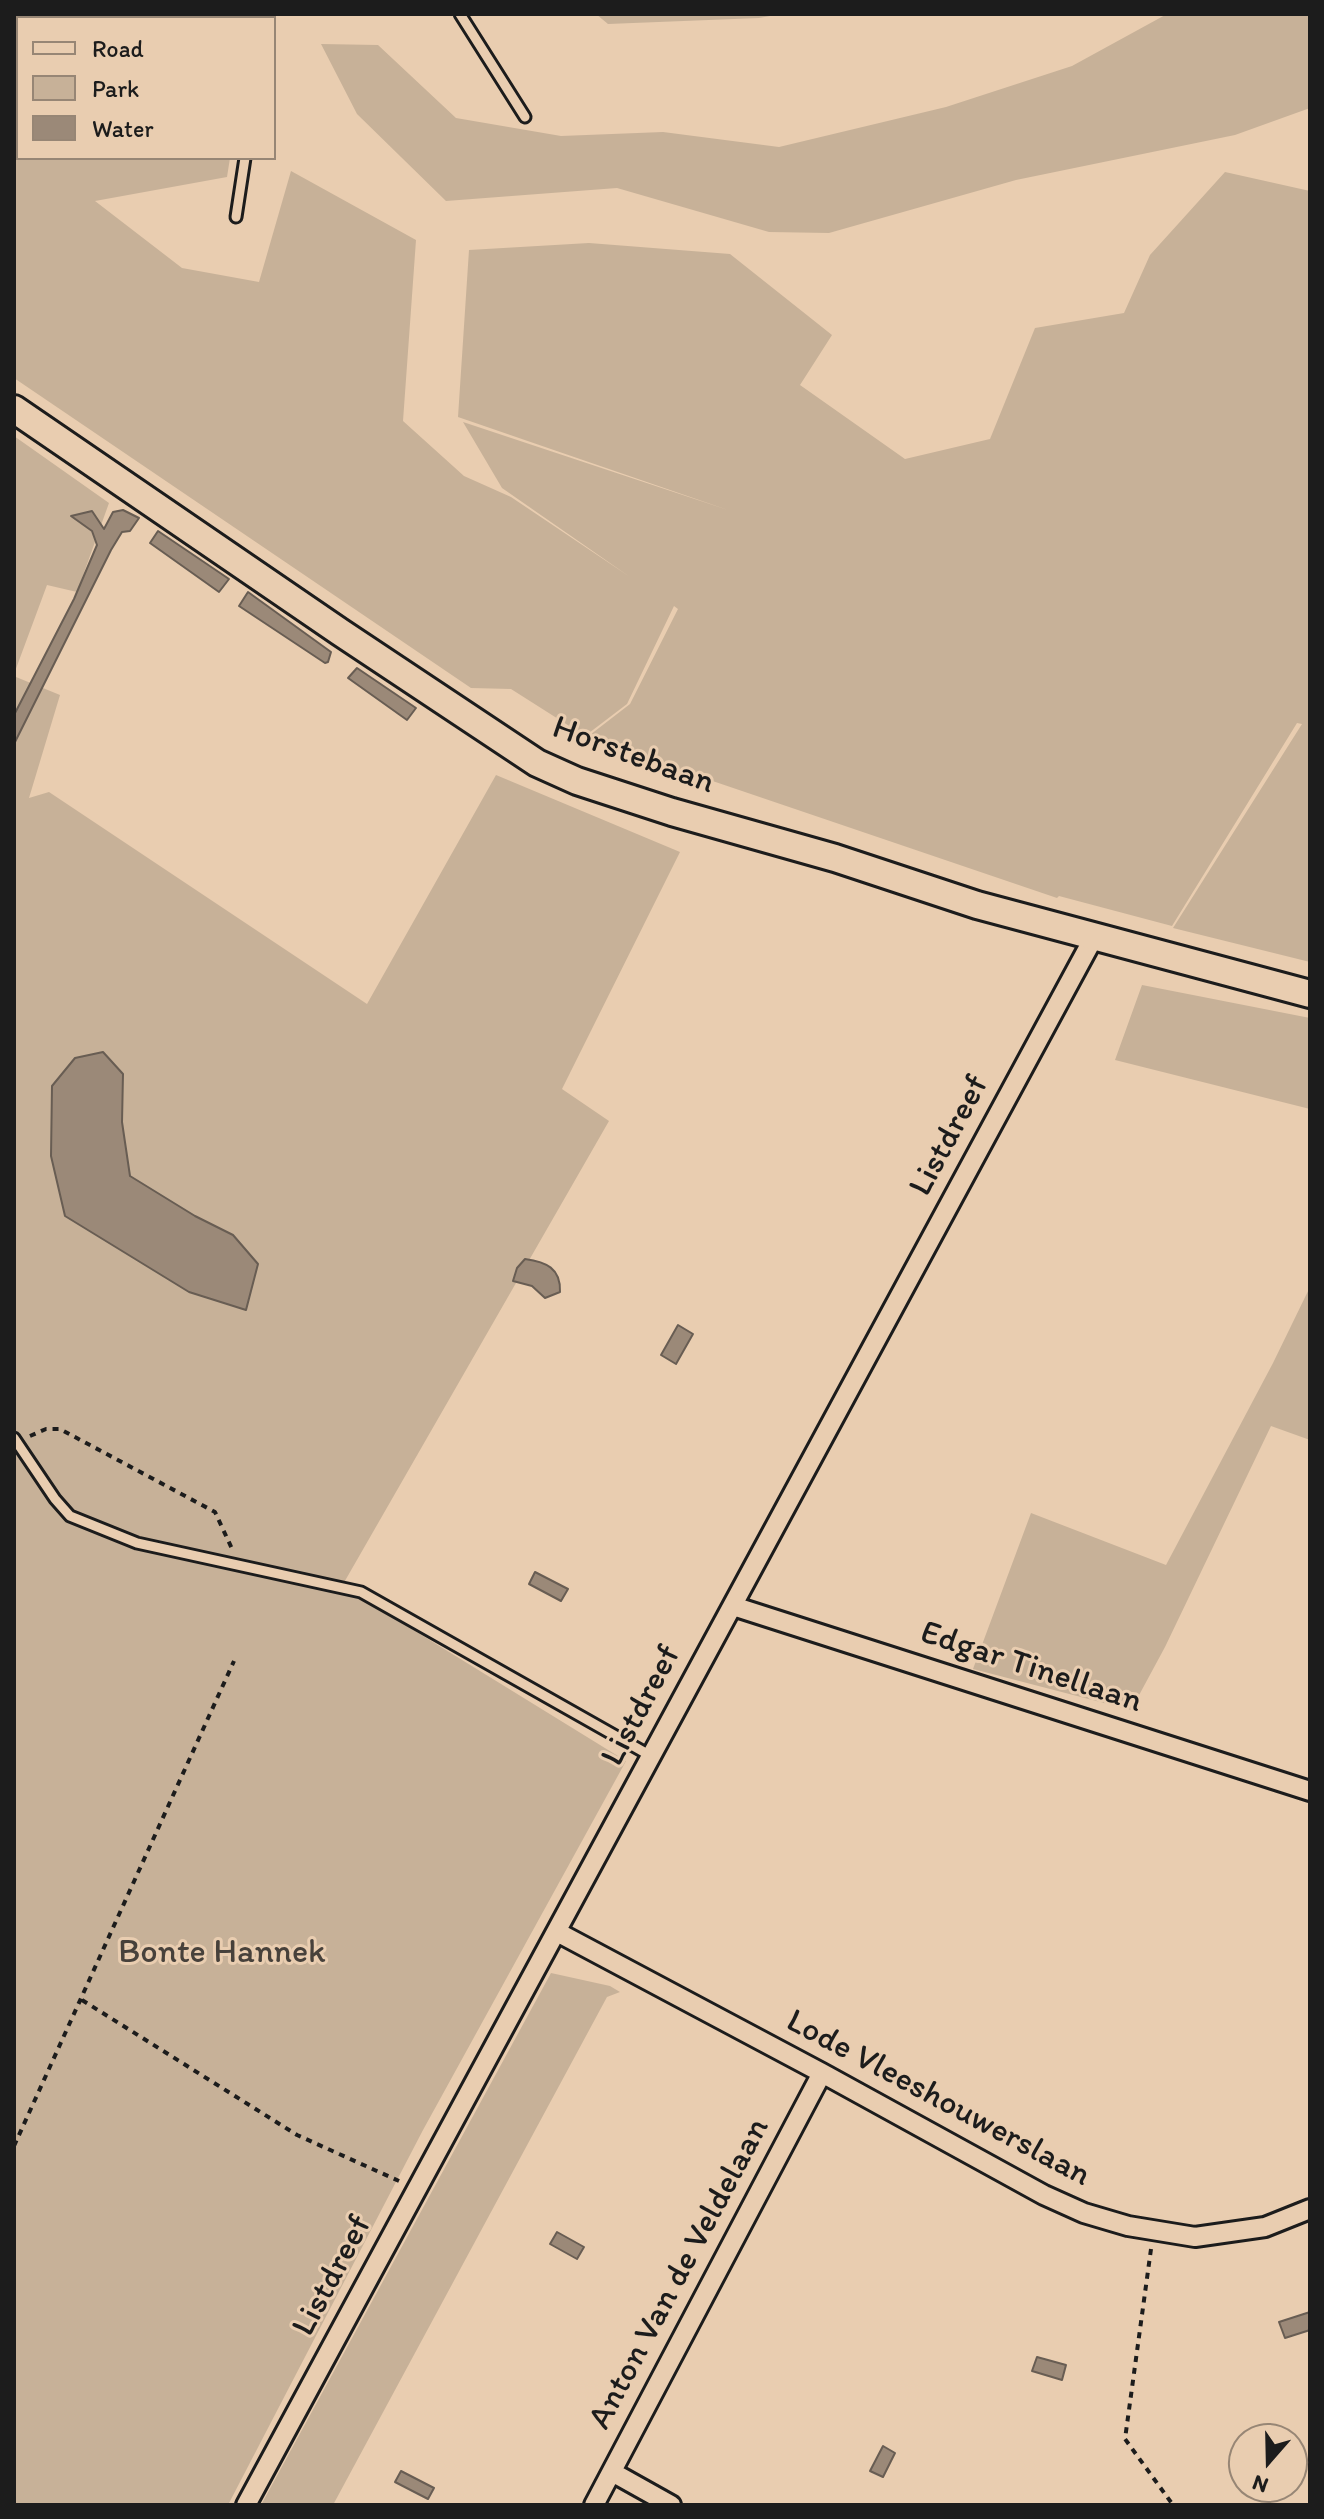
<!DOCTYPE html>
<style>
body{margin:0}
#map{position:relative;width:1324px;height:2519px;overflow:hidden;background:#e9cdb0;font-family:Itim,sans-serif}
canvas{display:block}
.frame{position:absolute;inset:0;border:16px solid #1c1c1c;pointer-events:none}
.legend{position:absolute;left:16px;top:16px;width:260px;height:144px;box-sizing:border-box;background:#e9cdb0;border:2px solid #978675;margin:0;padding:10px 14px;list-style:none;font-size:24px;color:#1c1c1c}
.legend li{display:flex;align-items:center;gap:16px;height:40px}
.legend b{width:40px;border:2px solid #978675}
.north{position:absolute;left:1228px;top:2423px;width:80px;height:80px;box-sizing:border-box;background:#e9cdb0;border:2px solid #978675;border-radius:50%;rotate:200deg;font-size:22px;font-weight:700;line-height:32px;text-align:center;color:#1c1c1c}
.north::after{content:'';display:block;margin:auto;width:28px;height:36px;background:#1c1c1c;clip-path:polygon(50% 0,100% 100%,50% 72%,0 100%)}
</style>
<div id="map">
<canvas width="1324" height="2519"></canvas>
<div class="frame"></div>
<ul class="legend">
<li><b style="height:10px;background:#e9cdb0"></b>Road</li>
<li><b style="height:22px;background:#c7b198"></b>Park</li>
<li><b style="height:22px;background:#9b8978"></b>Water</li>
</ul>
<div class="north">N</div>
</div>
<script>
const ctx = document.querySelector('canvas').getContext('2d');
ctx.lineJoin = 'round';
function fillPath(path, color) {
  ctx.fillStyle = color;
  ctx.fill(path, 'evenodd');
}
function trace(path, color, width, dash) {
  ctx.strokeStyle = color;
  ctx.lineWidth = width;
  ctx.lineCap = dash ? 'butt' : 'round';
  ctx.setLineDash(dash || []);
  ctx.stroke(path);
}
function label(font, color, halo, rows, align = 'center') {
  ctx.font = font + ' Itim,sans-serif';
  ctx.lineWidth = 6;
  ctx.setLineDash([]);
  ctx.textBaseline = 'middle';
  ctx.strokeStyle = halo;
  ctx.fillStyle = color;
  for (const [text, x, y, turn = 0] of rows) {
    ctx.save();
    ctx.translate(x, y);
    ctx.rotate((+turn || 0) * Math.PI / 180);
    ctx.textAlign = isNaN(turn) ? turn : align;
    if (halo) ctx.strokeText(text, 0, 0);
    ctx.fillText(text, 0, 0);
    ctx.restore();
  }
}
const green = new Path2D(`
 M 14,14 L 251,15 L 251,18 L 18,18 L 18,158 L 230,158 L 227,177 L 95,201 L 182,268 L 259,282 L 291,171 L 416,240 L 403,421 L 464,476 L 511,497 L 630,577 L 502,488 L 463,422 L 728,510 L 458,417 L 469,250 L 589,243 L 730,254 L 832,335 L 800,385 L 905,459 L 990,439 L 1035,328 L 1124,313 L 1150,255 L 1225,172 L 1310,191 L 1310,962 L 1173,928 L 1302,724 L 1297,723 L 1172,926 L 1059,896 L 1057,898 L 586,738 L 630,704 L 678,609 L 674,606 L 627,704 L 585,736 L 511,689 L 471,688 L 14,378 Z
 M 596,14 L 781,14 L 759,18 L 608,24 Z
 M 1167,14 L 1310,14 L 1310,108 L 1235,135 L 1016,180 L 829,233 L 769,232 L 617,188 L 446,201 L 357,114 L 321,44 L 378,45 L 456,118 L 561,136 L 663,132 L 779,147 L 946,107 L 1072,66 Z
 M 14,436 L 109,503 L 77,592 L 47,585 L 14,674 Z
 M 16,677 L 60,695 L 29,798 L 49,792 L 367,1004 L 496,775 L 680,852 L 562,1089 L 609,1121 L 342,1586 L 626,1761 L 423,2130 L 228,2505 L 14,2505 Z
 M 1142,985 L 1310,1018 L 1310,1109 L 1115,1060 Z
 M 1310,1287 L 1310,1440 L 1271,1426 L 1165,1647 L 1131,1710 L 973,1669 L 1031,1513 L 1166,1565 L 1273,1363 Z
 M 551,1973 L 610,1986 L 620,1992 L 607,1997 L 333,2505 L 261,2505 Z`);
const water = new Path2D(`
 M 123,510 L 139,518 L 130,531 L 122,532 L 111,550 L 14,744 L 14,715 L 74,599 L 97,545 L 92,531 L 71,516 L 92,511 L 104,529 L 113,512 Z
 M 158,531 L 229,579 L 219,592 L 150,543 Z
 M 248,592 L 331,652 L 328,662 L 325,663 L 239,606 Z
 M 357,668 L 416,708 L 407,720 L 348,678 Z
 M 103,1052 L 123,1074 L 122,1122 L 130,1176 L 195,1216 L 233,1235 L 258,1264 L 246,1310 L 189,1292 L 65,1216 L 51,1156 L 52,1086 L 75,1058 Z
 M 525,1259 C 546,1262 561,1268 560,1292 L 545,1298 L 532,1286 L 513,1281 L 517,1268 Z
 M 678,1325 L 693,1334 L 676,1364 L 661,1355 Z
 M 535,1572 L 568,1589 L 561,1601 L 529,1584 Z
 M 557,2232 L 584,2247 L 577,2259 L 550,2244 Z
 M 1310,2312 L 1310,2330 L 1285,2338 L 1279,2322 Z
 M 1037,2357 L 1066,2365 L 1062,2380 L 1032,2371 Z
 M 883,2446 L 895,2453 L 883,2477 L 870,2471 Z
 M 401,2471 L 434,2488 L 428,2499 L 395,2482 Z`);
const path = new Path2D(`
 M 30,1436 L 46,1429 L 60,1429 L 215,1512 L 233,1551
 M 82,2000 L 297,2135 L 399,2181
 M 14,2146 L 234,1661
 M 1151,2249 L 1125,2439 L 1173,2505`);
const lane = new Path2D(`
 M 460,14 L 525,117
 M 266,18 L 268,14
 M 236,217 L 245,158
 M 14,1438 L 55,1499 L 70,1516 L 137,1543 L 361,1592 L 651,1756`);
const street = new Path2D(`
 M 733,1606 L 1310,1791
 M 557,1932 L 822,2073 L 1044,2195 L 1084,2213 L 1128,2226 L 1195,2237 L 1265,2227 L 1310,2209
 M 612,2472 L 671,2505
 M 246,2505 L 1094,937
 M 594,2505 L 822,2073`);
const secondary = new Path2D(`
 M 14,409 L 340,632 L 537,763 L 577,781 L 672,812 L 835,858 L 977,905 L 1310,994`);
const streetNames = [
 ["Horstebaan",633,756,20],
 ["Listdreef",950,1136,-62],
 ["Edgar Tinellaan",1031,1668,18],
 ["Listdreef",642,1706,-62],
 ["Lode Vleeshouwerslaan",938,2099,28],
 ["Anton Van de Veldelaan",680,2274,-62],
 ["Listdreef",333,2276,-62]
];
const parkNames = [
 ["Bonte Hannek",222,1953]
];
fillPath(green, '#c7b198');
fillPath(water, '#9b8978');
trace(water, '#685d53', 2);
trace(lane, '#1c1c1c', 15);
trace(street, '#1c1c1c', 24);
trace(secondary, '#1c1c1c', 32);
trace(path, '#1c1c1c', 4, [6, 6]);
trace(lane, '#e9cdb0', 9);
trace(street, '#e9cdb0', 18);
trace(secondary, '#e9cdb0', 26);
label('34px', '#1c1c1c', '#e9cdb0', streetNames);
label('34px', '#47413b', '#e9cdb0', parkNames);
</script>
